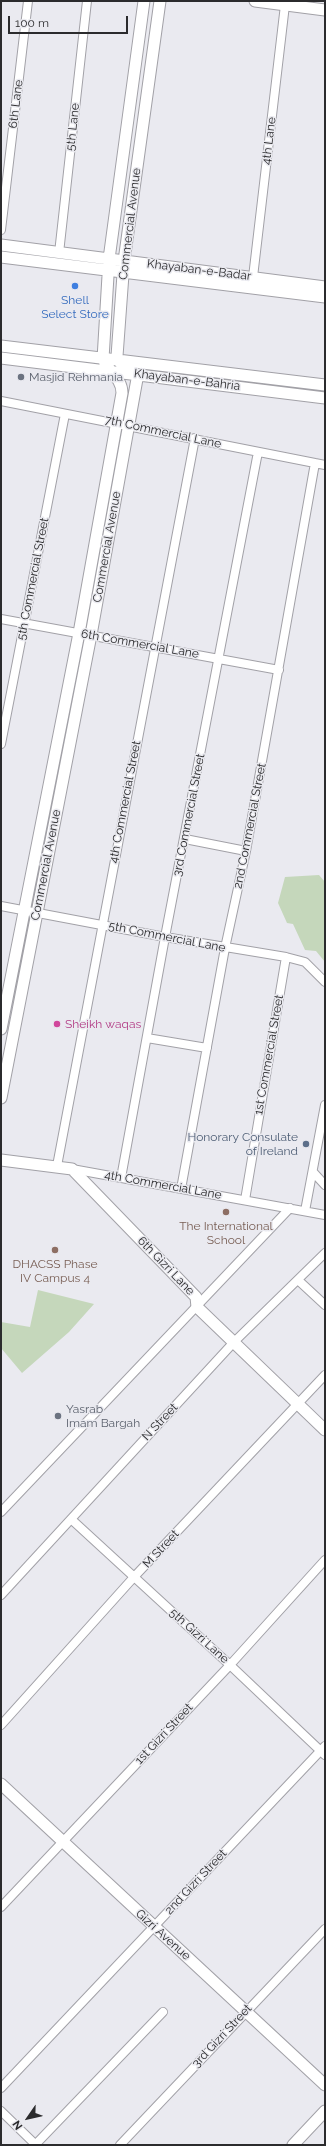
<!DOCTYPE html>
<style>
body{margin:0}
#map{position:relative;width:326px;height:2146px;overflow:hidden;background:#eaeaf0;font-family:Raleway,sans-serif}
canvas{display:block}
.frame{position:absolute;inset:0;border:2px solid #2b2b2d;pointer-events:none}
.north{position:absolute;left:8px;top:2098px;width:40px;height:40px;-webkit-text-stroke:3px #eaeaf0;paint-order:stroke;rotate:236deg;font-size:11px;font-weight:700;line-height:16px;text-align:center;color:#2b2b2d}
.north::after{content:'';display:block;margin:auto;width:14px;height:18px;background:#2b2b2d;clip-path:polygon(50% 0,100% 100%,50% 72%,0 100%)}
.scale{position:absolute;left:8px;top:16px;width:120px;height:18px;box-sizing:border-box;border:2px solid #2b2b2d;border-top:0;padding-left:5px;font-size:12px;line-height:14px;white-space:nowrap;color:#2b2b2d;-webkit-text-stroke:3px #eaeaf0;paint-order:stroke}
</style>
<div id="map">
<canvas width="326" height="2146"></canvas>
<div class="frame"></div>
<div class="north">N</div>
<div class="scale">100 m</div>
</div>
<script>
const ctx = document.querySelector('canvas').getContext('2d');
ctx.lineJoin = 'round';
function fillPath(path, color) {
  ctx.fillStyle = color;
  ctx.fill(path, 'evenodd');
}
function trace(path, color, width, dash) {
  ctx.strokeStyle = color;
  ctx.lineWidth = width;
  ctx.lineCap = dash ? 'butt' : 'round';
  ctx.setLineDash(dash || []);
  ctx.stroke(path);
}
function label(font, color, halo, rows, align = 'center') {
  ctx.font = font + ' Raleway,sans-serif';
  ctx.lineWidth = 3;
  ctx.setLineDash([]);
  ctx.textBaseline = 'middle';
  ctx.strokeStyle = halo;
  ctx.fillStyle = color;
  for (const [text, x, y, turn = 0] of rows) {
    ctx.save();
    ctx.translate(x, y);
    ctx.rotate((+turn || 0) * Math.PI / 180);
    ctx.textAlign = isNaN(turn) ? turn : align;
    if (halo) ctx.strokeText(text, 0, 0);
    ctx.fillText(text, 0, 0);
    ctx.restore();
  }
}
const green = new Path2D(`
 M 319,875 L 325,882 L 325,962 L 316,951 L 305,950 L 293,924 L 287,923 L 278,903 L 285,877 Z
 M 38,1290 L 94,1304 L 69,1332 L 22,1373 L 1,1348 L 1,1322 L 30,1327 Z`);
const street = new Path2D(`
 M 1,230 L 28,1
 M 59,253 L 87,1
 M 253,277 L 285,5
 M 1,401 L 325,465
 M 1,619 L 279,670
 M 1,744 L 65,414
 M 185,839 L 246,851
 M 1,906 L 165,937 L 286,957 L 305,962 L 325,982
 M 147,1038 L 207,1048
 M 57,1166 L 195,438
 M 72,1169 L 325,1215
 M 313,1172 L 325,1185
 M 121,1178 L 165,937 L 258,452
 M 181,1189 L 225,948 L 246,851 L 315,463
 M 245,1200 L 286,957
 M 305,1211 L 325,1105
 M 298,1280 L 325,1305
 M 1,1512 L 290,1208
 M 71,1519 L 230,1665 L 325,1755
 M 1,1595 L 234,1342 L 325,1253
 M 1,1725 L 134,1577 L 325,1375
 M 1,1907 L 230,1665 L 325,1560
 M 1,2088 L 325,1746
 M 1,2111 L 36,2145
 M 35,2145 L 163,2012
 M 120,2145 L 325,1929`);
const secondary = new Path2D(`
 M 255,1 L 325,10
 M 1,245 L 325,287
 M 1,257 L 325,297
 M 1,346 L 325,385
 M 1,358 L 325,398
 M 1,1029 L 79,633 L 122,393 C 122,378 108,371 103,359 L 109,259 L 144,1
 M 1,1098 L 91,635 L 137,379 L 136,374 L 117,360 L 117,356 L 124,261 L 160,1
 M 1,1160 L 72,1169 L 196,1297 L 197,1307 L 325,1430
 M 1,1784 L 325,2085
 M 293,2145 L 325,2111`);
const markers = [
 [75,286,4,"#3f7fe0"],
 [21,377,4,"#6b7280"],
 [57,1024,4,"#d1479c"],
 [306,1144,4,"#5c6f8a"],
 [226,1212,4,"#8d6e63"],
 [55,1250,4,"#8d6e63"],
 [58,1416,4,"#6b7280"]
];
const streetNames = [
 ["6th Lane",16,104,-83],
 ["5th Lane",73,127,-84],
 ["4th Lane",269,141,-83],
 ["Commercial Avenue",130,224,-83],
 ["Khayaban-e-Badar",199,270,7],
 ["Khayaban-e-Bahria",187,380,7],
 ["7th Commercial Lane",163,432,12],
 ["Commercial Avenue",107,547,-80],
 ["5th Commercial Street",33,579,-79],
 ["6th Commercial Lane",140,644,10],
 ["4th Commercial Street",125,802,-79],
 ["3rd Commercial Street",189,815,-79],
 ["2nd Commercial Street",250,826,-79],
 ["Commercial Avenue",46,865,-79],
 ["5th Commercial Lane",167,937,11],
 ["1st Commercial Street",269,1055,-80],
 ["4th Commercial Lane",163,1185,10],
 ["6th Gizri Lane",166,1266,46],
 ["N Street",160,1422,-47],
 ["M Street",161,1549,-47],
 ["5th Gizri Lane",199,1636,42],
 ["1st Gizri Street",164,1734,-47],
 ["2nd Gizri Street",196,1882,-47],
 ["Gizri Avenue",163,1935,42],
 ["3rd Gizri Street",222,2036,-47]
];
const shopNames = [
 ["Shell",75,300],
 ["Select Store",75,314]
];
const worshipNames = [
 ["Masjid Rehmania",29,377],
 ["Yasrab",66,1409],
 ["Imam Bargah",66,1423]
];
const hotelNames = [
 ["Sheikh waqas",65,1024]
];
const serviceNames = [
 ["Honorary Consulate",298,1137],
 ["of Ireland",298,1151]
];
const educationNames = [
 ["The International",226,1226],
 ["School",226,1240],
 ["DHACSS Phase",55,1264],
 ["IV Campus 4",55,1278]
];
fillPath(green, '#c5d7bb');
trace(street, '#a2a1a7', 10);
trace(secondary, '#a2a1a7', 13);
trace(street, '#fff', 8);
trace(secondary, '#fff', 11);
for (const [x, y, r, color] of markers) {
  const dot = new Path2D();
  dot.arc(x, y, r, 0, 2 * Math.PI);
  ctx.fillStyle = color;
  ctx.fill(dot);
  trace(dot, '#eaeaf0', 1.5);
}
label('12px', '#2b2b2d', '#eaeaf0', streetNames);
label('12px', '#366cbe', '#eaeaf0', shopNames);
label('12px', '#5b616d', '#eaeaf0', worshipNames, 'left');
label('12px', '#b23c85', '#eaeaf0', hotelNames, 'left');
label('12px', '#4e5e75', '#eaeaf0', serviceNames, 'right');
label('12px', '#785e54', '#eaeaf0', educationNames);
</script>
